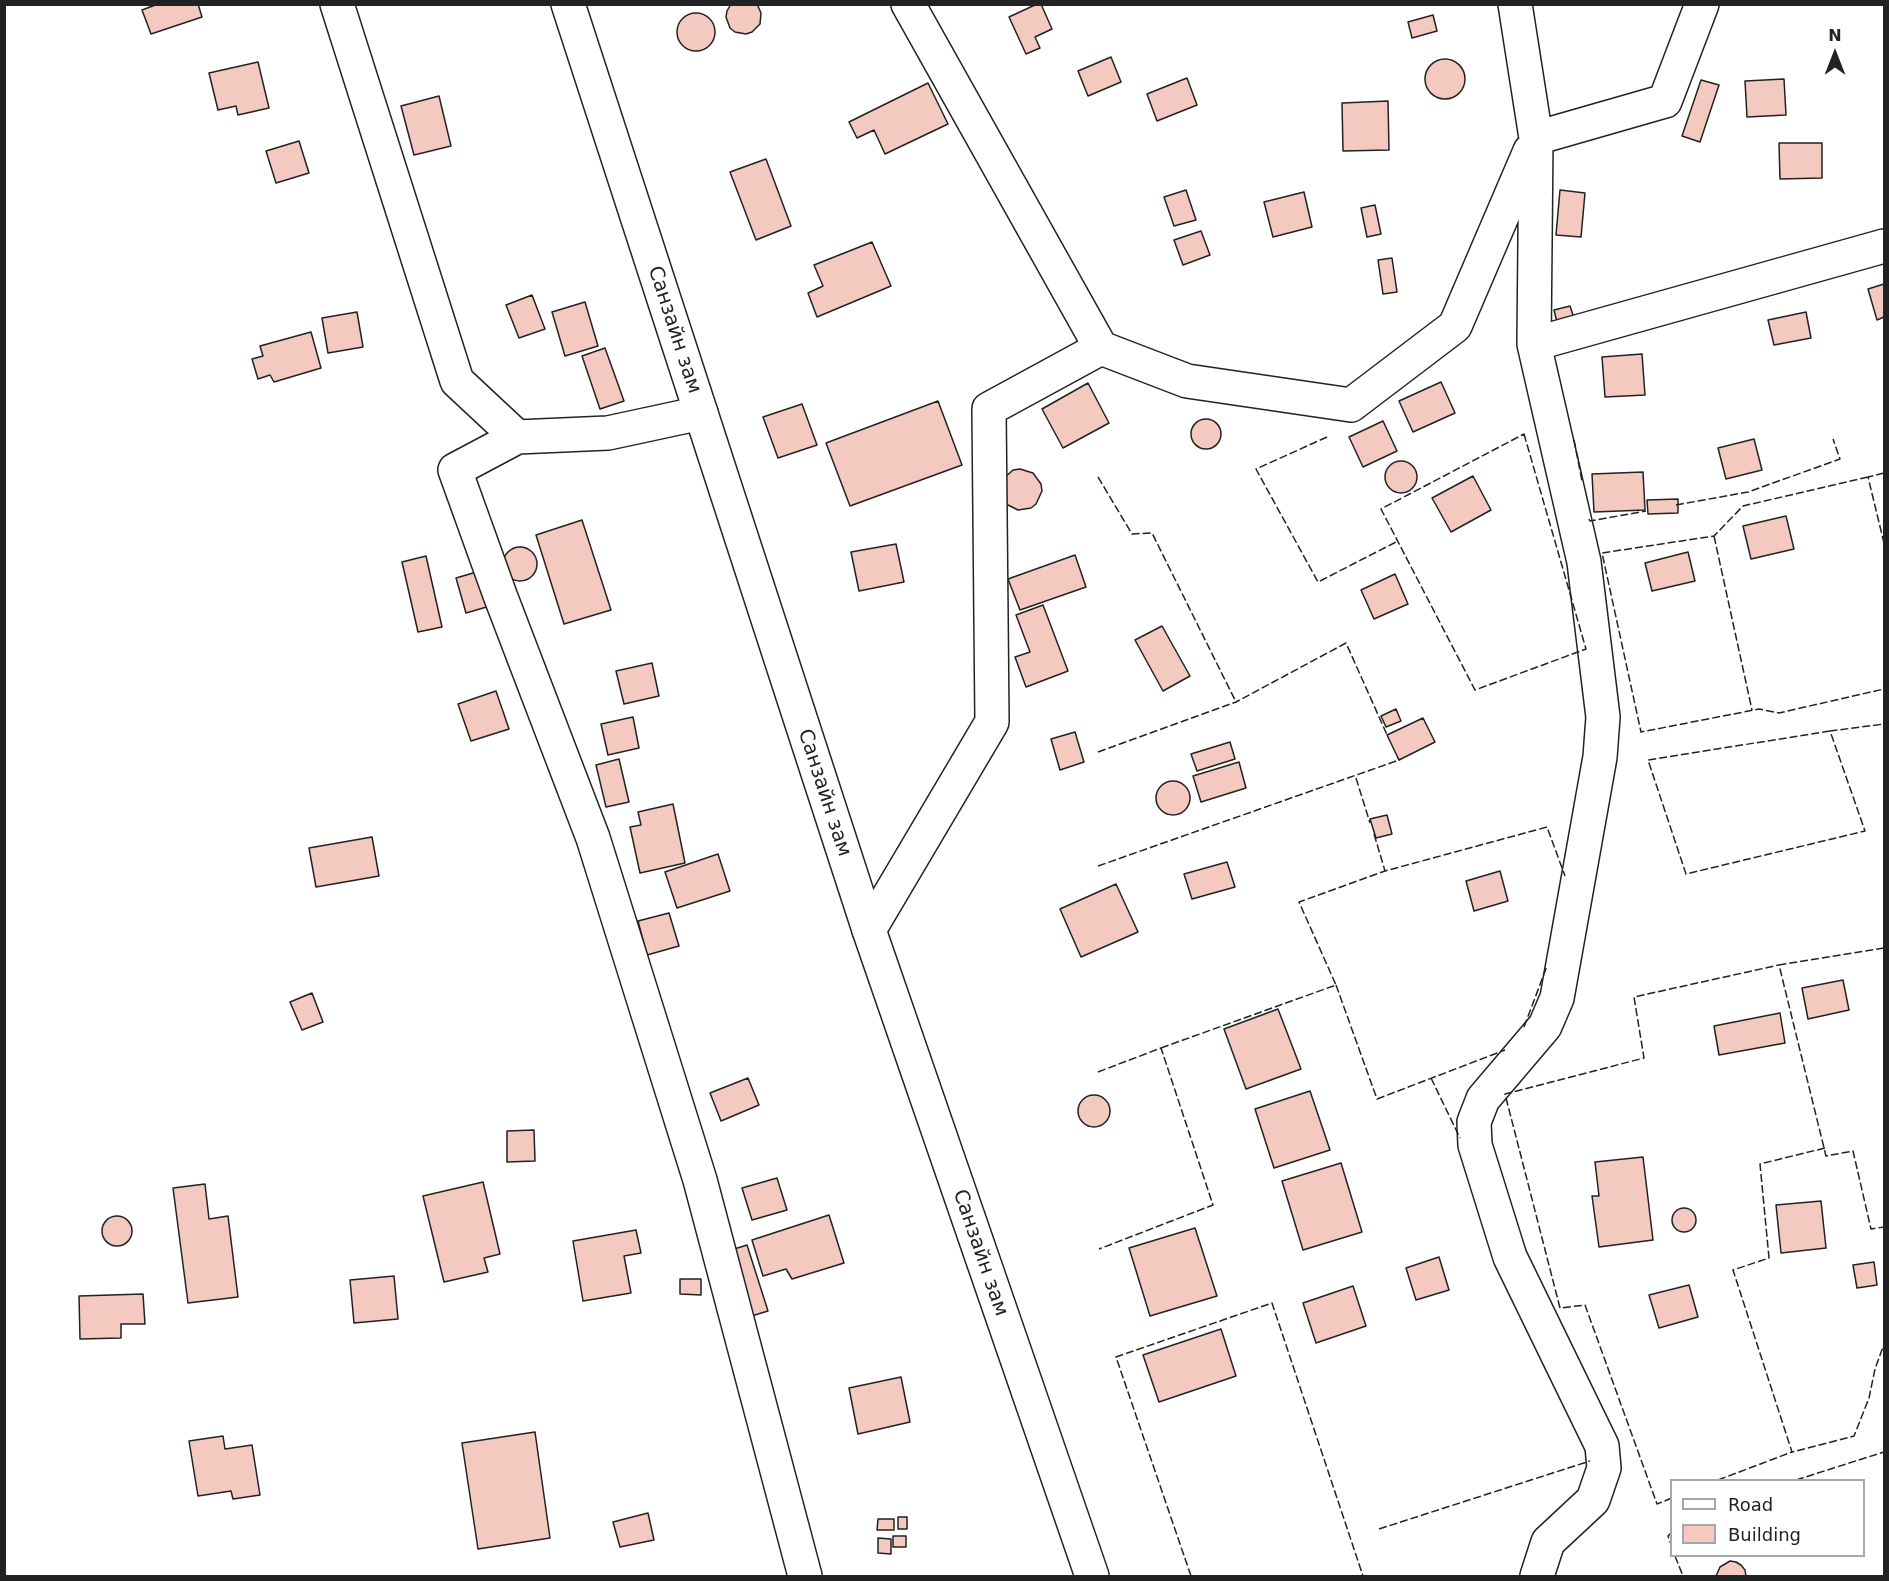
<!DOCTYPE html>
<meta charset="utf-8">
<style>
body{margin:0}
#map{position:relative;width:1889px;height:1581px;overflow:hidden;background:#fff;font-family:"DejaVu Sans",sans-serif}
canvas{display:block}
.frame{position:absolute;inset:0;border:6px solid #222;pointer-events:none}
.legend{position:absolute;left:1670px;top:1479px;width:195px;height:78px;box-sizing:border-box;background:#fff;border:2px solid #a7a7a7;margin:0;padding:8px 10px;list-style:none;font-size:18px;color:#222}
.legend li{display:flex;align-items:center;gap:12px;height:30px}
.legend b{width:30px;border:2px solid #a7a7a7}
.north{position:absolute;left:1805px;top:24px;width:60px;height:60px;-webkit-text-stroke:4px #fff;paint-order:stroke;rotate:0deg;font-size:16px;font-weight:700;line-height:24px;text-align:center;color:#222}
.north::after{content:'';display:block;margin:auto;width:21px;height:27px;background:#222;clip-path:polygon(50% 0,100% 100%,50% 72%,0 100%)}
</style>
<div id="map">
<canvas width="1889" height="1581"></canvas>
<div class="frame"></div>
<ul class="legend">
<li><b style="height:8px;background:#fff"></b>Road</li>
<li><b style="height:16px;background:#f3c9c0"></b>Building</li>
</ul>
<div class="north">N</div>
</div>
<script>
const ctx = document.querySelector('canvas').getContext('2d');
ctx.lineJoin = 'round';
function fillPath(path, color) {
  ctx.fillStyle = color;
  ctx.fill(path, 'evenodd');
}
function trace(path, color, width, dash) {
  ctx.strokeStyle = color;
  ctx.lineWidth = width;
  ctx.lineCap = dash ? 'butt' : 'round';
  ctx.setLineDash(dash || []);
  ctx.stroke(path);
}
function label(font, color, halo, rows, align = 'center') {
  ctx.font = font + ' "DejaVu Sans",sans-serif';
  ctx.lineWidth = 4.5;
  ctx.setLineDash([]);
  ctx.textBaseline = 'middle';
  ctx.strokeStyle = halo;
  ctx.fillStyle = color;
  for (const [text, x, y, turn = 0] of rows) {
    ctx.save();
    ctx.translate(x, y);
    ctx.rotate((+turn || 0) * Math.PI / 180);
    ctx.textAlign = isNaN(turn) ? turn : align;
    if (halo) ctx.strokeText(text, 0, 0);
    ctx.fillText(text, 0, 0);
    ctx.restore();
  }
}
const building = new Path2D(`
 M 158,4 L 198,4 L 202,17 L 151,34 L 142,10 Z
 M 731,4 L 757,4 L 761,13 L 760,24 L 752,32 L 746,34 L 735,32 L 730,28 L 726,17 L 727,11 Z
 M 1037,4 L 1041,4 L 1052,29 L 1035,37 L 1040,48 L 1026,54 L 1009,17 Z
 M677 32a19 19 0 1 1 38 0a19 19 0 1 1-38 0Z
 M 1433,15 L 1437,31 L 1412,38 L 1408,22 Z
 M 1111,57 L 1121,82 L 1088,96 L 1078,71 Z
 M1425 79a20 20 0 1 1 40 0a20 20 0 1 1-40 0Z
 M 258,62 L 269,108 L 238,115 L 236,106 L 218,110 L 209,73 Z
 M 1187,78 L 1197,105 L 1157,121 L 1147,94 Z
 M 1784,79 L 1786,115 L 1747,117 L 1745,81 Z
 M 1701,80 L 1719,85 L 1700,142 L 1682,136 Z
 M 928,83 L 948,124 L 885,154 L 874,130 L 857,138 L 849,122 Z
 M 439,96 L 451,146 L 414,155 L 401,106 Z
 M 1388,101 L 1389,150 L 1343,151 L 1342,103 Z
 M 299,141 L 309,173 L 276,183 L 266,151 Z
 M 1779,143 L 1822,143 L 1822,178 L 1780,179 Z
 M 766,159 L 791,226 L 756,240 L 730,172 Z
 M 1186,190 L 1196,220 L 1174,226 L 1164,197 Z
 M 1560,190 L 1585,193 L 1581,237 L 1556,235 Z
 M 1304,192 L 1312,227 L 1273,237 L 1264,202 Z
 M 1375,205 L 1381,234 L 1367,237 L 1361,208 Z
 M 1201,231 L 1210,255 L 1183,265 L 1174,240 Z
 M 872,242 L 891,286 L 817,317 L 808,293 L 823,286 L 814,265 Z
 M 1392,258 L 1397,292 L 1383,294 L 1378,260 Z
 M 1884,284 L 1884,317 L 1877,320 L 1868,289 Z
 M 532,295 L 545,329 L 519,338 L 506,305 Z
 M 585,302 L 598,346 L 565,356 L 552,312 Z
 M 1570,306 L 1574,318 L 1557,322 L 1554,310 Z
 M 357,312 L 363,347 L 328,353 L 322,318 Z
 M 1806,312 L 1811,338 L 1774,345 L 1768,320 Z
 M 311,332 L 321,368 L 274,382 L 270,375 L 258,379 L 252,359 L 263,356 L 260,346 Z
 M 605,348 L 624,401 L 600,409 L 582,356 Z
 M 1642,354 L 1645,395 L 1605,397 L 1602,357 Z
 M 1441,382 L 1455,413 L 1413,432 L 1399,401 Z
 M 1088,383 L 1109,423 L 1063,448 L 1042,409 Z
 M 938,401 L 962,465 L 850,506 L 826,443 Z
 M 802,404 L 817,445 L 778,458 L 763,417 Z
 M1191 434a15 15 0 1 1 30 0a15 15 0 1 1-30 0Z
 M 1383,421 L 1397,451 L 1363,467 L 1349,437 Z
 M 1754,439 L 1762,470 L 1726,479 L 1718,448 Z
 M1385 477a16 16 0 1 1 32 0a16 16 0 1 1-32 0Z
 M 1020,469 L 1033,473 L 1041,484 L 1042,491 L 1036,504 L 1031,508 L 1018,510 L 1006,504 L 1003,479 L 1013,470 Z
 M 1643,472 L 1645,510 L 1594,512 L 1592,474 Z
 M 1473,476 L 1491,510 L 1451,532 L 1432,498 Z
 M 1678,499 L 1678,513 L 1648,514 L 1647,500 Z
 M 1786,516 L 1794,549 L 1751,559 L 1743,526 Z
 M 582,520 L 611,610 L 564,624 L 536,535 Z
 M 896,544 L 904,582 L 859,591 L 851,552 Z
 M503 564a17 17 0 1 1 34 0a17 17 0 1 1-34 0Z
 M 1688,552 L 1695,581 L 1652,591 L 1645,563 Z
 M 1075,555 L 1086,587 L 1020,610 L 1008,579 Z
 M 426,556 L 442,627 L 418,632 L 402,562 Z
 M 480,571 L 490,606 L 466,613 L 456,578 Z
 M 1395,574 L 1408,604 L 1374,619 L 1361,590 Z
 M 1043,605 L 1068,671 L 1026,687 L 1015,657 L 1030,652 L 1016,615 Z
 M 1162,626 L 1190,676 L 1163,691 L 1135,640 Z
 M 652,663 L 659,696 L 624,704 L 616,671 Z
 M 496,691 L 509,729 L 471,741 L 458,704 Z
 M 1396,709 L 1401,721 L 1386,727 L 1381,716 Z
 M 633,717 L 639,748 L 608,755 L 601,724 Z
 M 1423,718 L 1435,742 L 1399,760 L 1387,735 Z
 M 1075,732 L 1084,762 L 1060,770 L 1051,739 Z
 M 1230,742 L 1235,759 L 1197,771 L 1191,754 Z
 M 619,759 L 629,802 L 606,807 L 596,765 Z
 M 1239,762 L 1246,788 L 1201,802 L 1193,776 Z
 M1156 798a17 17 0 1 1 34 0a17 17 0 1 1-34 0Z
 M 673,804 L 685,863 L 640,873 L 630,827 L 641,825 L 638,812 Z
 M 1387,815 L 1392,834 L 1376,838 L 1370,819 Z
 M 372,837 L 379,876 L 316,887 L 309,848 Z
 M 718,854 L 730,891 L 677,908 L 665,872 Z
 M 1227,862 L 1235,887 L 1192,899 L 1184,874 Z
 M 1500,871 L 1508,901 L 1474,911 L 1466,881 Z
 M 1116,884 L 1138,932 L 1081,957 L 1060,909 Z
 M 669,913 L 679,946 L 647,955 L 638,921 Z
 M 1843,980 L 1849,1010 L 1808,1019 L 1802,988 Z
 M 312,993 L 323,1022 L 302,1030 L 290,1002 Z
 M 1278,1009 L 1301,1069 L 1246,1089 L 1224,1029 Z
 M 1780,1013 L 1785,1043 L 1719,1055 L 1714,1026 Z
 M 748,1078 L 759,1105 L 721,1121 L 710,1093 Z
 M 1310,1091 L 1330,1150 L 1274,1168 L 1255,1109 Z
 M1078 1111a16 16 0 1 1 32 0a16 16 0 1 1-32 0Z
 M 534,1130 L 535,1161 L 507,1162 L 507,1131 Z
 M 1643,1157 L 1653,1240 L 1599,1247 L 1592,1196 L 1599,1196 L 1595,1162 Z
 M 1341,1163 L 1362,1232 L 1303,1250 L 1282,1181 Z
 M 777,1178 L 787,1210 L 752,1220 L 742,1188 Z
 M 483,1182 L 500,1254 L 484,1258 L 488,1272 L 444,1282 L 423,1196 Z
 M 205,1184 L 209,1219 L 228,1216 L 238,1297 L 188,1303 L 173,1188 Z
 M 1821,1201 L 1826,1248 L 1781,1253 L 1776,1205 Z
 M1672 1220a12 12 0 1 1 24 0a12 12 0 1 1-24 0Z
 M 829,1215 L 844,1263 L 792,1279 L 786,1269 L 763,1276 L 752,1240 Z
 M102 1231a15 15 0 1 1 30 0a15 15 0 1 1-30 0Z
 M 1195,1228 L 1217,1296 L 1150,1316 L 1129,1248 Z
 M 636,1230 L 641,1253 L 624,1256 L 631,1293 L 583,1301 L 573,1241 Z
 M 747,1245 L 768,1311 L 748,1317 L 728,1251 Z
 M 1439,1257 L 1449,1290 L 1416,1300 L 1406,1268 Z
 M 1874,1262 L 1877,1285 L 1857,1288 L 1853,1265 Z
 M 394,1276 L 398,1319 L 354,1323 L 350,1280 Z
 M 680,1279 L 701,1279 L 701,1295 L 680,1294 Z
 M 1689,1285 L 1698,1317 L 1659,1328 L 1649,1295 Z
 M 1353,1286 L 1366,1326 L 1316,1343 L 1303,1303 Z
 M 143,1294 L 145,1324 L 121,1324 L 121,1338 L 80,1339 L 79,1296 Z
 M 1221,1329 L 1236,1376 L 1159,1402 L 1143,1355 Z
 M 901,1377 L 910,1422 L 858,1434 L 849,1388 Z
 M 535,1432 L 550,1538 L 478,1549 L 462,1443 Z
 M 223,1436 L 225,1449 L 252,1445 L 260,1495 L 233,1499 L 231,1491 L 198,1496 L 189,1441 Z
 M 648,1513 L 654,1540 L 620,1547 L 613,1522 Z
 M 898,1517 L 907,1517 L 907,1529 L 898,1529 Z
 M 878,1519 L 894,1519 L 894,1530 L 877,1530 Z
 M 893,1536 L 906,1536 L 906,1547 L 893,1547 Z
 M 878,1538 L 891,1539 L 891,1554 L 878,1553 Z
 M 1730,1561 L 1736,1562 L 1741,1565 L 1745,1570 L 1746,1576 L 1716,1576 L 1720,1567 Z`);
const minor = new Path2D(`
 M 337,4 L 457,381 L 517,437 L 608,433 L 701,413
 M 908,4 L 1101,348
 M 1515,4 L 1536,138 L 1534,344 L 1584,562 L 1603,717 L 1600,757 L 1557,998 L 1545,1026 L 1483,1099 L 1474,1122 L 1475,1145 L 1510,1257 L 1602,1446 L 1604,1468 L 1593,1500 L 1548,1542 L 1537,1576
 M 1536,138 L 1665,101 L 1702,4
 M 1534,344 L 1884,246
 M 517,437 L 455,470 L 500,595 L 593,838 L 700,1180 L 805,1576
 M 869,930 L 992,722 L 989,409 L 1101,348 L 1187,381 L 1351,405 L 1455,326 L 1530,151`);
const secondary = new Path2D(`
 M 568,4 L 869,930 L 1092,1576`);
const fence = new Path2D(`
 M 1524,434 L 1586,649 L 1475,690 L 1381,509 Z
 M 1327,437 L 1256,469 L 1318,582 L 1398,541
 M 1574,440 L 1582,481
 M 1884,473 L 1868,477 L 1884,543
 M 1098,477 L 1132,534 L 1152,533 L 1236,702
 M 1868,477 L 1743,506 L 1714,536 L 1602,553 L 1641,732 L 1759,709 L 1779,713 L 1884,689
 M 1676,505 L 1748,492 L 1840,459 L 1833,439
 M 1589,519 L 1590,521 L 1646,511
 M 1714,536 L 1752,710
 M 1830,731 L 1648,760 L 1686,874 L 1865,831 L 1830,731 L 1884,724
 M 1098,752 L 1236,702 L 1346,643 L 1388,737
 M 1356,778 L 1370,823
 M 1374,834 L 1385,871
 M 1098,866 L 1399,760 L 1398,758
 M 1884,948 L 1779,965 L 1826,1156 L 1853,1151 L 1871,1229 L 1884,1227
 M 1336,985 L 1377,1099 L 1505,1050
 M 1524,1027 L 1547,966
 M 1161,1048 L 1336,985 L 1299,902 L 1385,871 L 1547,827 L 1565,876
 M 1098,1072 L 1161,1048 L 1213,1205 L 1099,1249
 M 1431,1078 L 1460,1138
 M 1825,1148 L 1760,1164 L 1769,1258 L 1733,1270 L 1792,1452 L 1854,1436 L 1869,1398 L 1875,1369 L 1884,1344
 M 1718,1480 L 1792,1452
 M 1796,1480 L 1884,1452
 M 1672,1498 L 1657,1504 L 1585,1305 L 1560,1308 L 1505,1094 L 1644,1058 L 1634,997 L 1779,965
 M 1379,1529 L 1590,1461
 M 1672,1532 L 1668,1536 L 1672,1547
 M 1675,1556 L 1683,1576
 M 1191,1576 L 1116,1357 L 1272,1303 L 1363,1576`);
const streetNames = [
 ["Санзайн зам",674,330,72],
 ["Санзайн зам",824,793,72],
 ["Санзайн зам",980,1253,71]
];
fillPath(building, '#f3c9c0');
trace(building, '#222', 1.5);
trace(minor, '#222', 36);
trace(secondary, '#222', 36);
trace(minor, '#fff', 33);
trace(secondary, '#fff', 33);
trace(fence, '#222', 1.5, [8, 3]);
label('20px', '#222', '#fff', streetNames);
</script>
